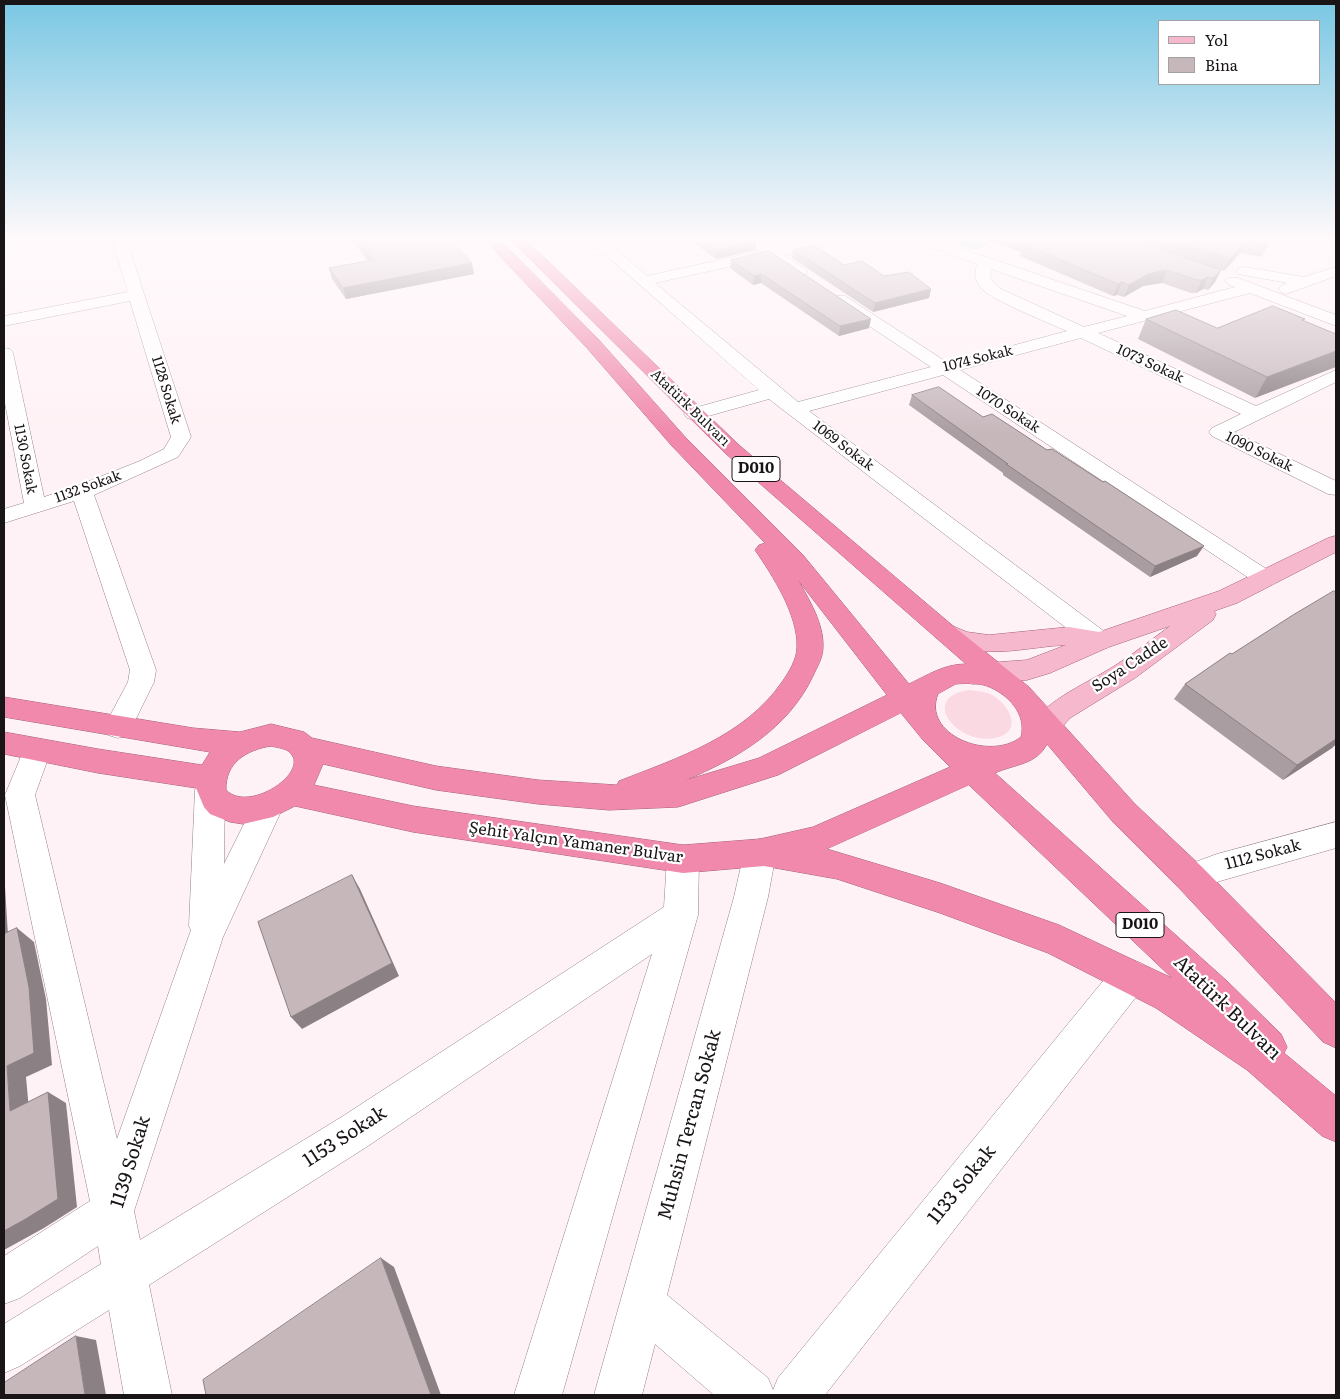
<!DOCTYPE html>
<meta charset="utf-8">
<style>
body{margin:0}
#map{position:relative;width:1340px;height:1399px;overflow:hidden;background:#fff2f6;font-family:Literata,serif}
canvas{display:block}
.frame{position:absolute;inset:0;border:5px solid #191415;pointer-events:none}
.legend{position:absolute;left:1158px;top:20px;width:162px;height:65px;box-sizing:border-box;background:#fff;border:1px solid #a3a1a1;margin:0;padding:6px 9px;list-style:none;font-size:15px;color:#191415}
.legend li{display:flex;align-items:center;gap:10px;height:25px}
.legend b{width:25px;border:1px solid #a3a1a1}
</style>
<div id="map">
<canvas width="1340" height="1399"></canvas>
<div class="frame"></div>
<ul class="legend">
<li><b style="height:6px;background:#f6b8cd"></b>Yol</li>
<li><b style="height:14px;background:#c6b7bb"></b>Bina</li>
</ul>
</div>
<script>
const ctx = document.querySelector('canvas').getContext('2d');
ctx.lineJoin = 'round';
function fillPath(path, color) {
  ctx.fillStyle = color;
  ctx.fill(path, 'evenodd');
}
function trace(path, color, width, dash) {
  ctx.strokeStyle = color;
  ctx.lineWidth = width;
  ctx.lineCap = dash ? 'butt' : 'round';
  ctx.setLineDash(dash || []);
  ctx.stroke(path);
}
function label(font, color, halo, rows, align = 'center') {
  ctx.font = font + ' Literata,serif';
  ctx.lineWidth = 4.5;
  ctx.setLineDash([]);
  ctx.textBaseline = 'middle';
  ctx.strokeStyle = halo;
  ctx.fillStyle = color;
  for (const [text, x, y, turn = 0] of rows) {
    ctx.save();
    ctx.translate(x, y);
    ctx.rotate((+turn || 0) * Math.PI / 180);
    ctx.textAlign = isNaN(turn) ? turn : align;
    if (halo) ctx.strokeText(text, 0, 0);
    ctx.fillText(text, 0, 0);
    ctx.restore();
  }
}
const green = new Path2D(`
 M 969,690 C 977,691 985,691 992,695 C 1007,703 1024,729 999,737 C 961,749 916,698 969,690 Z`);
const water = new Path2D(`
 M 941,239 L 975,239 L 990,245 L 975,250 Z`);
const minor = new Path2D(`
 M 112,239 L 126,239 L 191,437 L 178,457 L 94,495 L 156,670 L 154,682 L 128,735 L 118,738 L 108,735 L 104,727 L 128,682 L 130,670 L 74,501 L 4,523 L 4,509 L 24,503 L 4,398 L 4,348 L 10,349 L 13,353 L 44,497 L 74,487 L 140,461 L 164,449 L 171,437 L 130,301 L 4,326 L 4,316 L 128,292 Z
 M 588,239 L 604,239 L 647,276 L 760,251 L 744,239 L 761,239 L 774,248 L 816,239 L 843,239 L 841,242 L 784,255 L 805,269 L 807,272 L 805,275 C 792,278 780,265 769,258 L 655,283 L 798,402 L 931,367 L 833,302 L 831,299 L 833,296 L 845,296 L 948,363 L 1067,331 C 1049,323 994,301 982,289 C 975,281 973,274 978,264 L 914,242 L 912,239 L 933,239 L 1145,311 L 1235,287 L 1228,284 L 1225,281 L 1228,278 L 1238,278 L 1336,315 L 1336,326 L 1250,293 L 1098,333 L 1256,406 L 1336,370 L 1336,382 L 1234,432 L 1336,481 L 1336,495 L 1328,494 L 1212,436 L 1209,432 L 1212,428 L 1241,414 L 1081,338 L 960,370 L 1274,574 L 1278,579 L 1274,584 L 1266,587 L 1258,584 L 943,375 L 809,411 L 1109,635 L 1113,641 L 1109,647 L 1100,650 L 1091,647 L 769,399 L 694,420 L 687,418 L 684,414 L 687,410 L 759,390 ZM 991,269 L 1127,316 L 1084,327 L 999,288 L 990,278 Z
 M 1244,267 L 1304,277 L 1336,267 L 1336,276 L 1286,294 L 1281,292 L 1278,289 L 1281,286 L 1287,283 L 1239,274 L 1237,271 L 1239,268 Z
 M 37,739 L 47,742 L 51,750 L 35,795 L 117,1139 L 191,930 L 189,926 L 195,790 L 199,781 L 210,778 L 221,781 L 225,790 L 224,864 L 258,796 L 269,792 L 280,796 L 284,805 L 223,937 L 134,1211 L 140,1240 L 340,1118 L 664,907 L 667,859 L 672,849 L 683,845 L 694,849 L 699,859 L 698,915 L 562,1395 L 514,1395 L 652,954 L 368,1146 L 149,1285 L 172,1395 L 124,1395 L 109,1310 L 20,1366 L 4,1373 L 4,1324 L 101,1264 L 98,1246 L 20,1298 L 4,1304 L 4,1256 L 90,1201 L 5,795 L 27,742 Z
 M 1336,822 L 1336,848 L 1220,881 L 1191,892 L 1179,888 L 1175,878 L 1179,868 L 1217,854 Z
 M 760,839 L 771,843 L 776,853 L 768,897 L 667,1295 L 768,1378 L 773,1390 L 778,1378 L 1117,964 L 1130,959 L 1143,964 L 1148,976 L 1143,988 L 825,1395 L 714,1395 L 655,1344 L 642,1395 L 594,1395 L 734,897 L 744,853 L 749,843 Z`);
const major = new Path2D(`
 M 1336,536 L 1336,552 L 1237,603 L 1214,611 L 1216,614 L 1213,620 L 1135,678 L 1070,718 L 1046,745 L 1036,748 L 1026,745 L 1022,737 C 1041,701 1083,686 1116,665 C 1135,653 1152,639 1170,626 L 1109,647 L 1050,673 L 1027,680 L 972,684 L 963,681 L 959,674 L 963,667 L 972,664 L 1027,660 L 1066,645 C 1027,647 995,658 956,646 C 946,644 936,640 930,631 L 934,625 L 943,622 L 967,632 L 989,635 L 1069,627 L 1099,632 L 1219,591 L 1328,538 Z`);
const highway = new Path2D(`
 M 484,239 L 499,239 L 599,340 L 686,438 L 803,555 L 909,684 C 928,675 944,664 966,664 L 725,453 L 510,239 L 525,239 L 739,445 L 952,625 L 1029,687 L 1135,804 L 1203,868 L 1336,1003 L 1336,1048 L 1323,1042 L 1179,888 L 1113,822 L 1047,744 C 1036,765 1015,764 995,773 L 1227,981 L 1281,1034 L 1287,1047 L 1284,1053 L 1336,1096 L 1336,1142 L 1322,1136 L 1247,1070 L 1156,1008 L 1048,953 L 940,913 L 837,879 L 764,866 L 683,873 L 413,832 L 295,806 L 273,817 L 243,824 L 230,822 L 210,814 L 204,807 L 196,788 L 98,773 L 4,754 L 4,732 L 98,749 L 202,765 L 210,752 L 4,717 L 4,697 L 193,728 L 240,732 L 271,724 L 304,732 L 312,738 L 436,766 L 538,780 L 617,785 L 619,781 C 678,758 745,736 782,682 C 789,672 797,659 797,647 C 798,615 773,576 755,550 L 759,545 L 765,543 L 672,446 L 587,348 ZM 798,580 L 887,695 L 759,758 L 686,780 C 738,758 788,729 813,676 C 817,667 823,658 823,647 C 824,624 809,599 798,580 ZM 956,684 C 966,683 978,683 987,686 C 1008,694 1027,714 1021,737 C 989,762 921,734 938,694 ZM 901,713 L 923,740 L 950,767 L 813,827 L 760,839 L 683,845 L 413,806 L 314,785 L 323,764 L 436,790 L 538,804 L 609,810 L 678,807 L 778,775 ZM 271,746 C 278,748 288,748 292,755 C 306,775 248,813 226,790 C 225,763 246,750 271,746 ZM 969,785 L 1172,978 L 1059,925 L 940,883 L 827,849 Z`);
const wall = new Path2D(`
 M 352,239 L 450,239 L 474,274 L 346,299 L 332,279 L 329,268 L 368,261 Z
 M 688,239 L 753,239 L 756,241 L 756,250 L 716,259 Z
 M 983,239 L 1132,239 L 1194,260 L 1134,239 L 1268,239 L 1268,245 L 1262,257 L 1240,253 L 1224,271 L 1221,270 L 1215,282 L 1208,290 L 1203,289 L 1196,293 L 1191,293 L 1162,283 L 1143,286 L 1124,297 L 1117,295 L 1113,296 L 1020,256 L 1021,252 Z
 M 793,250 L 844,265 L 884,276 L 931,289 L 929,298 L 873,312 L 792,258 Z
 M 769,251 L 869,328 L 839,336 L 761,283 L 753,285 L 730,268 L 731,260 Z
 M 1146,319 L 1217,328 L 1305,319 L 1255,398 L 1138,339 Z
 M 912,395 L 983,417 L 1197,556 L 1150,577 L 1003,475 L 1003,473 L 909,405 Z
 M 1336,592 L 1336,744 L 1332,748 L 1283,780 L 1174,699 L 1185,684 L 1232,654 Z`);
const shadedWall = new Path2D(`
 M 756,241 L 756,250 L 716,259 L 717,250 Z
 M 1245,241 L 1240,253 L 1224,271 L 1230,259 Z
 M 472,263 L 474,274 L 346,299 L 343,288 Z
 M 1167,270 L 1162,283 L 1143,286 L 1124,297 L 1129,285 L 1148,274 Z
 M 1221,270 L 1215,282 L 1208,290 L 1213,278 Z
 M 761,274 L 761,283 L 753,285 L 754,276 Z
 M 1208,277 L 1203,289 L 1196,293 L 1202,280 Z
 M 1122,282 L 1117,295 L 1113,296 L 1118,284 Z
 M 931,289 L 929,298 L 873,312 L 875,303 Z
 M 871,319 L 869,328 L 839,336 L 840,326 Z
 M 1336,351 L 1336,367 L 1255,398 L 1267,377 Z
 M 1204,546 L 1197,556 L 1150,577 L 1155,566 Z
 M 1336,737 L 1336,744 L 1332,748 L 1283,780 L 1297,765 Z
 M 4,870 L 9,952 L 4,948 Z
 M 352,875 L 360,889 L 399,976 L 302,1029 L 291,1017 Z
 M 17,928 L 34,942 L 46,999 L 52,1065 L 26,1077 L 30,1121 L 10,1111 L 7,1066 Z
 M 48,1092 L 66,1103 L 77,1207 L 44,1228 L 4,1250 L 4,1231 Z
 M 381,1258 L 394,1267 L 441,1395 L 431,1395 Z
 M 76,1336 L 96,1340 L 106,1395 L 85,1395 Z`);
const building = new Path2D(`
 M 357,239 L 450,239 L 472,263 L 343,288 L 329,268 L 373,260 Z
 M 701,239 L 753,239 L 756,241 L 717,250 Z
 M 1022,239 L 1132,239 L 1221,270 L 1213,278 L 1208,277 L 1202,280 L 1197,280 L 1167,270 L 1148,274 L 1129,285 L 1122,282 L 1118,284 L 1023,244 L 1031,242 Z
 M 1172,239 L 1268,239 L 1268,245 L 1245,241 L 1230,259 Z
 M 814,245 L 844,265 L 862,261 L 884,276 L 909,272 L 931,289 L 875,303 L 793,250 Z
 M 769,251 L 871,319 L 840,326 L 761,274 L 754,276 L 731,260 Z
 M 1273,306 L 1305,319 L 1302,320 L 1336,334 L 1336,351 L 1267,377 L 1146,319 L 1176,310 L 1217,328 Z
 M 939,387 L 983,417 L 992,414 L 1047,450 L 1052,449 L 1103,482 L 1105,481 L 1204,546 L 1155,566 L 1006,464 L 1008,464 L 912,395 Z
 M 1334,591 L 1336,592 L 1336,739 L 1297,765 L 1185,684 L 1230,653 L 1232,654 L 1293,615 Z
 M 352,875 L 392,963 L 291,1017 L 258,922 Z
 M 17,928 L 29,987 L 34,1053 L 7,1066 L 10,1111 L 48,1092 L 58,1199 L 24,1220 L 4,1231 L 4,934 Z
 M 381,1258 L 431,1395 L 206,1395 L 203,1380 Z
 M 76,1336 L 85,1395 L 4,1395 L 4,1383 Z`);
const farStreetnames = [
 ["1074 Sokak",978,359,-14],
 ["1073 Sokak",1150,364,25],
 ["1128 Sokak",166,390,73],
 ["Atatürk Bulvarı",690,408,44],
 ["1070 Sokak",1008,410,33],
 ["1069 Sokak",843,446,37],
 ["1090 Sokak",1259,452,26],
 ["1130 Sokak",25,459,79],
 ["1132 Sokak",88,487,-20]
];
const shields = [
 [756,469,48],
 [1140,925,48]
];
const shieldNames = [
 ["D010",756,469],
 ["D010",1140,925]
];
const streetNames = [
 ["Soya Cadde",1130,665,-33],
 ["Şehit Yalçın Yamaner Bulvar",576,843,8],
 ["1112 Sokak",1263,855,-15]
];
const nearStreetnames = [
 ["Atatürk Bulvarı",1227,1008,44],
 ["Muhsin Tercan Sokak",690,1125,-75],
 ["1153 Sokak",345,1137,-33],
 ["1139 Sokak",131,1162,-73],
 ["1133 Sokak",962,1185,-51]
];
fillPath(green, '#fbd9e3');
fillPath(water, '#74e4db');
trace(minor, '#928387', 1);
trace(major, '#a56077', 1);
trace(highway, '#a56077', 1);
fillPath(minor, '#fff');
fillPath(major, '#f6b8cd');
fillPath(highway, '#f089ac');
fillPath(wall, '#aa9da1');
fillPath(shadedWall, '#8b8083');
fillPath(building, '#c6b7bb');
trace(building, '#8b8083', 1);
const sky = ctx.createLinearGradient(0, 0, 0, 435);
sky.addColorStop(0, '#79c7e3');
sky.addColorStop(0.55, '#fff9fb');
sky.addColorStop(1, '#fff9fb00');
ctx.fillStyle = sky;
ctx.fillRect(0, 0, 1340, 435);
label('14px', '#191415', '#fff', farStreetnames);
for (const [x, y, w] of shields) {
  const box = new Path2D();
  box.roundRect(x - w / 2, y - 12.5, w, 25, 4);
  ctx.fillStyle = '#fff';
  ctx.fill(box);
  trace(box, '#191415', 1);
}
label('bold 15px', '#191415', null, shieldNames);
label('16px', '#191415', '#fff', streetNames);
label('19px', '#191415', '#fff', nearStreetnames);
</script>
